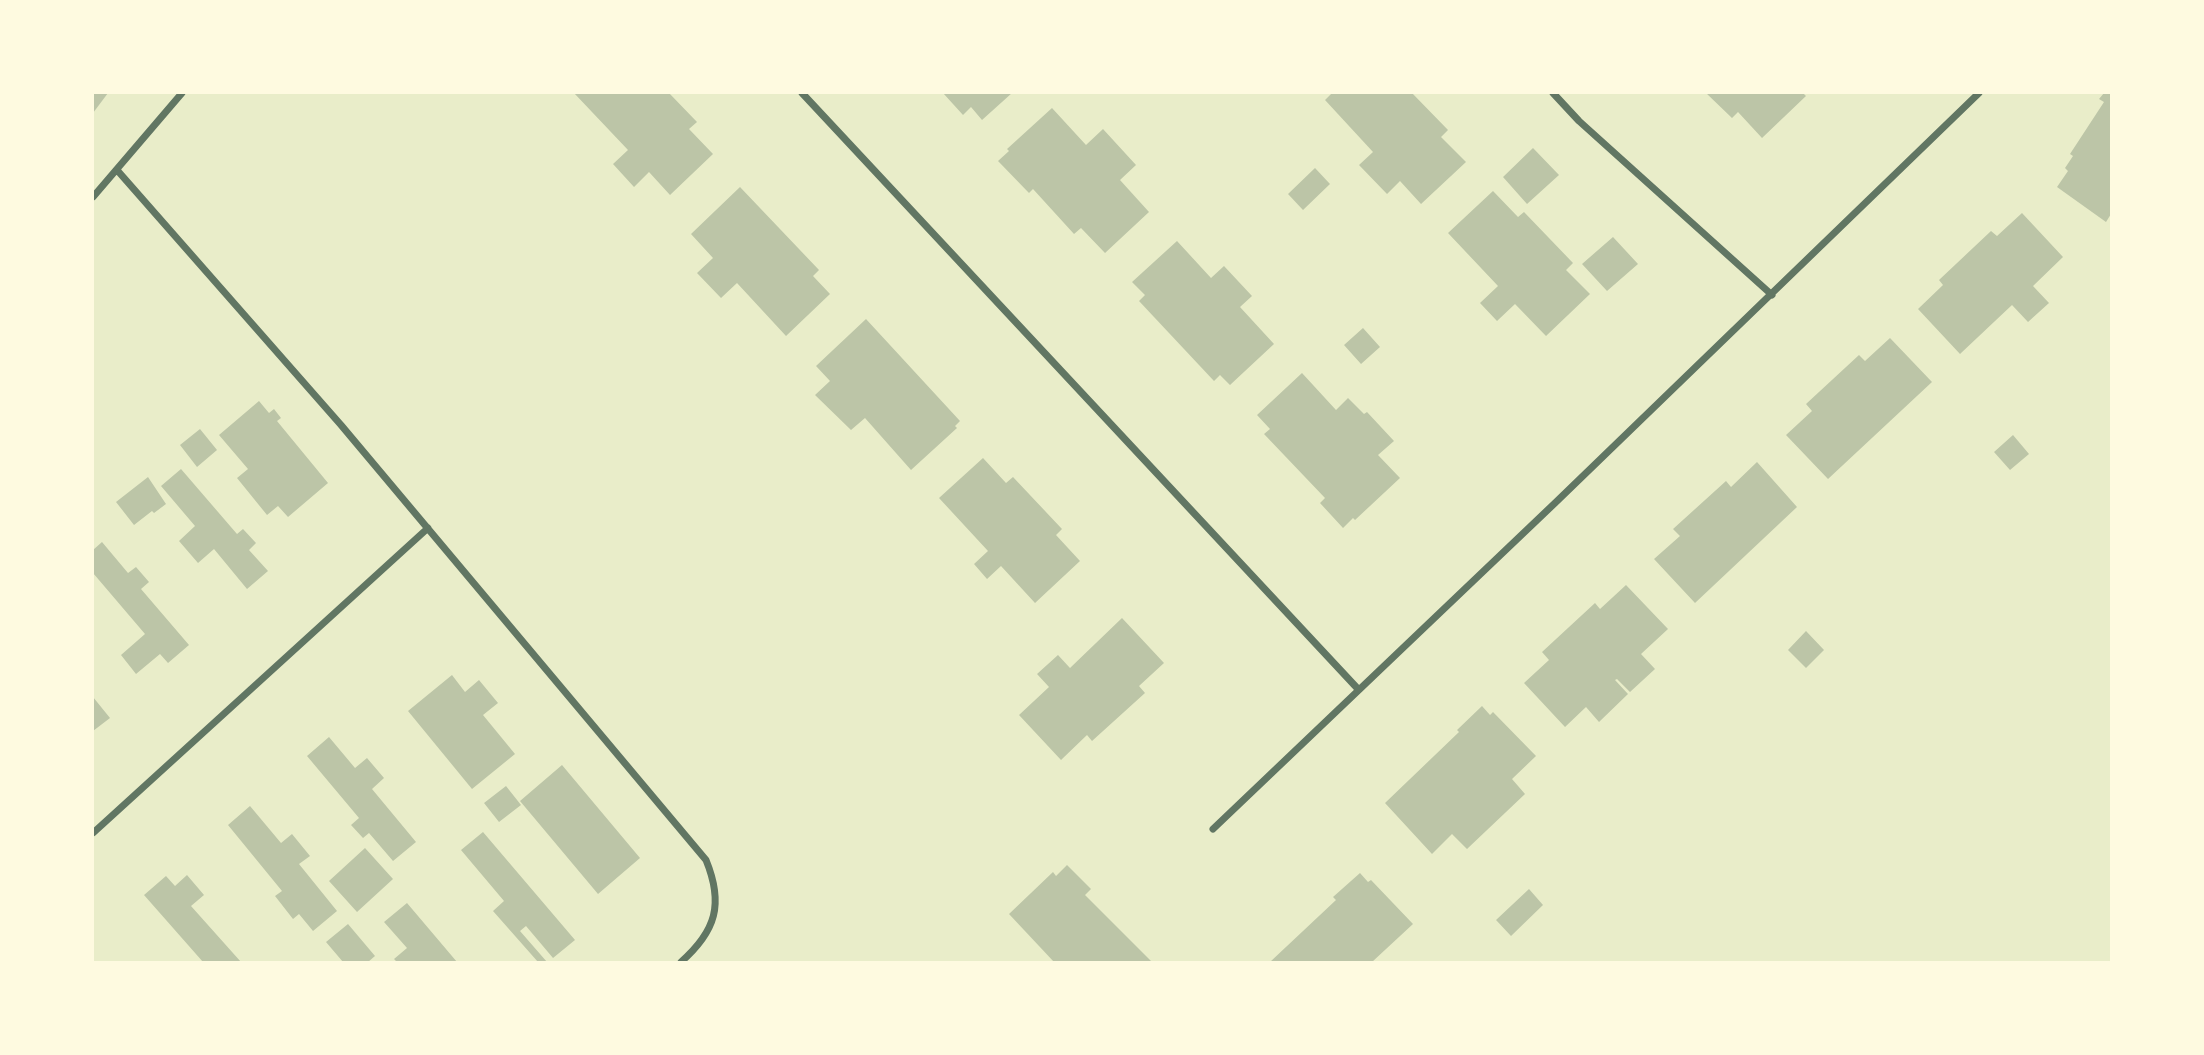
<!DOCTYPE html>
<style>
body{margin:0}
#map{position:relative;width:2204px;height:1055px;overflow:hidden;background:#e9edc9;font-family:Rubik,sans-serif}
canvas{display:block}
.frame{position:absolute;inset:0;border:94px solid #fefae0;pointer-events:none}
</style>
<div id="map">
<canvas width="2204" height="1055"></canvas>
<div class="frame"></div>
</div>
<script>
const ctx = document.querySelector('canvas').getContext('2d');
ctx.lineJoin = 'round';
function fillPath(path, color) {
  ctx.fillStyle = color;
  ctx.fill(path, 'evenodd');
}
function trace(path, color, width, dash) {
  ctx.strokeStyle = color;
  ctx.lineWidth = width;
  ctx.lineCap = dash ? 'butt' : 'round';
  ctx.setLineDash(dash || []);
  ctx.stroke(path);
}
const building = new Path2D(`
 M 93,93 L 108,93 L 93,113 Z
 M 574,93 L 669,93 L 697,122 L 689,129 L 713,154 L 670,195 L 649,172 L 634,187 L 613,164 L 628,150 Z
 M 943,93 L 1012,93 L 982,120 L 971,107 L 963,115 Z
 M 1332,93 L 1412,93 L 1448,130 L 1441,137 L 1466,162 L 1421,204 L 1400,181 L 1387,194 L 1359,165 L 1373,152 L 1325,100 Z
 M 1706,93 L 1803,93 L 1806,96 L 1762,138 L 1738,112 L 1732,118 Z
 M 2104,93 L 2111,93 L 2111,214 L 2106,222 L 2057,187 L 2068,171 L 2065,168 L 2073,156 L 2070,154 L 2104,102 L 2099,99 Z
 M 1052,108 L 1086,145 L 1103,129 L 1136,165 L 1120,180 L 1149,212 L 1105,253 L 1081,228 L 1074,234 L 1033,189 L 1029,193 L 998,161 L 1009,151 L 1007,149 Z
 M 1533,148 L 1559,175 L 1527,204 L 1503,177 Z
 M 1315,168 L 1330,184 L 1303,210 L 1288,194 Z
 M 740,187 L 819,270 L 813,276 L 830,294 L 786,336 L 737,283 L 721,298 L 697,273 L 713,258 L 691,234 Z
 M 1493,191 L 1518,217 L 1524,212 L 1573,263 L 1566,270 L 1590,294 L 1546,336 L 1515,304 L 1497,321 L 1480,303 L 1498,286 L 1448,233 Z
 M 2022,213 L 2063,257 L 2033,286 L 2049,303 L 2028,322 L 2012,305 L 1960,354 L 1918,309 L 1943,285 L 1939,280 L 1991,231 L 1997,236 Z
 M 1613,237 L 1638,264 L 1607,291 L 1582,264 Z
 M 1177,241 L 1211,278 L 1224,266 L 1252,296 L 1240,307 L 1274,344 L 1230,385 L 1220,375 L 1214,381 L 1139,301 L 1145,295 L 1132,282 Z
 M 866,319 L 960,421 L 955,426 L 957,428 L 911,470 L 865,418 L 851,430 L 815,395 L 830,381 L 816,366 Z
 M 1363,328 L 1380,347 L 1361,364 L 1344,345 Z
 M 1890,338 L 1932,382 L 1828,479 L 1786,435 L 1812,411 L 1806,404 L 1859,355 L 1865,361 Z
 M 1302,373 L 1336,410 L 1348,398 L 1364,414 L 1367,412 L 1394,441 L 1378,455 L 1400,478 L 1355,520 L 1353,518 L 1343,528 L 1320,503 L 1325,498 L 1264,434 L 1270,429 L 1257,415 Z
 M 259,401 L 269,413 L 274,409 L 281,418 L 277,421 L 328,483 L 288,517 L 278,506 L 267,515 L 237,478 L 248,469 L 219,435 Z
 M 200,429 L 217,450 L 197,467 L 180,445 Z
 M 2013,435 L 2029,454 L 2010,470 L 1994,452 Z
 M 983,458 L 1006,483 L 1013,477 L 1062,529 L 1056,535 L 1080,561 L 1035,603 L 1001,566 L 987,579 L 974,564 L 988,551 L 939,498 Z
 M 1757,462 L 1797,507 L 1695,603 L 1654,559 L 1680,536 L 1673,529 L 1726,481 L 1731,487 Z
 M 181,469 L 237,534 L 243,529 L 256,543 L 249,550 L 268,571 L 247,589 L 214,549 L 198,563 L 179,541 L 195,526 L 161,486 Z
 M 148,477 L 166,504 L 154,513 L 152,511 L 134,525 L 116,502 Z
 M 102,542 L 128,573 L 136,567 L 149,582 L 141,589 L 189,645 L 168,663 L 160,654 L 136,674 L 121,655 L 145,634 L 93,573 L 93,550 Z
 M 1626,585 L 1668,629 L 1641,654 L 1655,669 L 1630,692 L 1617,679 L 1615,680 L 1628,694 L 1599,722 L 1586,707 L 1565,727 L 1524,683 L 1549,660 L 1542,652 L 1595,603 L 1600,609 Z
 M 1122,618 L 1164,663 L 1139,686 L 1145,693 L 1092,741 L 1087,735 L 1061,760 L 1019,715 L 1049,687 L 1037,674 L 1058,655 L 1070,668 Z
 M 1806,631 L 1824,650 L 1806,668 L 1788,650 Z
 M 452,675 L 465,692 L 479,680 L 498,703 L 483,715 L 515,754 L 472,789 L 408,711 Z
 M 93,697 L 110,718 L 93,731 Z
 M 1482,706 L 1490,715 L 1493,712 L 1536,756 L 1512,779 L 1525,794 L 1467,849 L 1452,834 L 1432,854 L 1385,803 L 1459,732 L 1457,730 Z
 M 329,737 L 355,768 L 367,758 L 384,778 L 372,789 L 416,842 L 393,861 L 369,833 L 363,838 L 351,825 L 359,818 L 307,756 Z
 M 562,765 L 640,858 L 598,894 L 520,801 Z
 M 506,786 L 521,805 L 499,822 L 484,803 Z
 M 250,806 L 281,843 L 292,834 L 310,856 L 299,864 L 337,911 L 313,931 L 299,914 L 293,919 L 275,896 L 282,891 L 228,825 Z
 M 483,832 L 575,940 L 553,958 L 526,926 L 520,931 L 547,962 L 538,962 L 493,911 L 504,901 L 461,850 Z
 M 365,848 L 393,879 L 357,912 L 329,881 Z
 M 1067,865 L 1091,889 L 1085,895 L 1152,962 L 1054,962 L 1009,914 L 1053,872 L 1056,876 Z
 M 1360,873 L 1368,882 L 1371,880 L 1413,924 L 1372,962 L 1270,962 L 1336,900 L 1333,897 Z
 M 187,875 L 204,895 L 191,906 L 241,962 L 203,962 L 144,895 L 166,876 L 175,886 Z
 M 1529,889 L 1543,905 L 1511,936 L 1496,920 Z
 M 407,903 L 457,962 L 397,962 L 394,959 L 407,948 L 384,922 Z
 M 348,924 L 375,956 L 368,962 L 343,962 L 326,942 Z`);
const minor = new Path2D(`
 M 802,93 L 1358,689
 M 1553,93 L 1579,121 L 1772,295
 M 117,170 L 341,425 L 706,860 C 724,904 716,931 681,962
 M 93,197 L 182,93
 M 1213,829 L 1555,503 L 1979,93
 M 93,833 L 428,528`);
fillPath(building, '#bcc5a7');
trace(minor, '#617663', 7);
</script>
